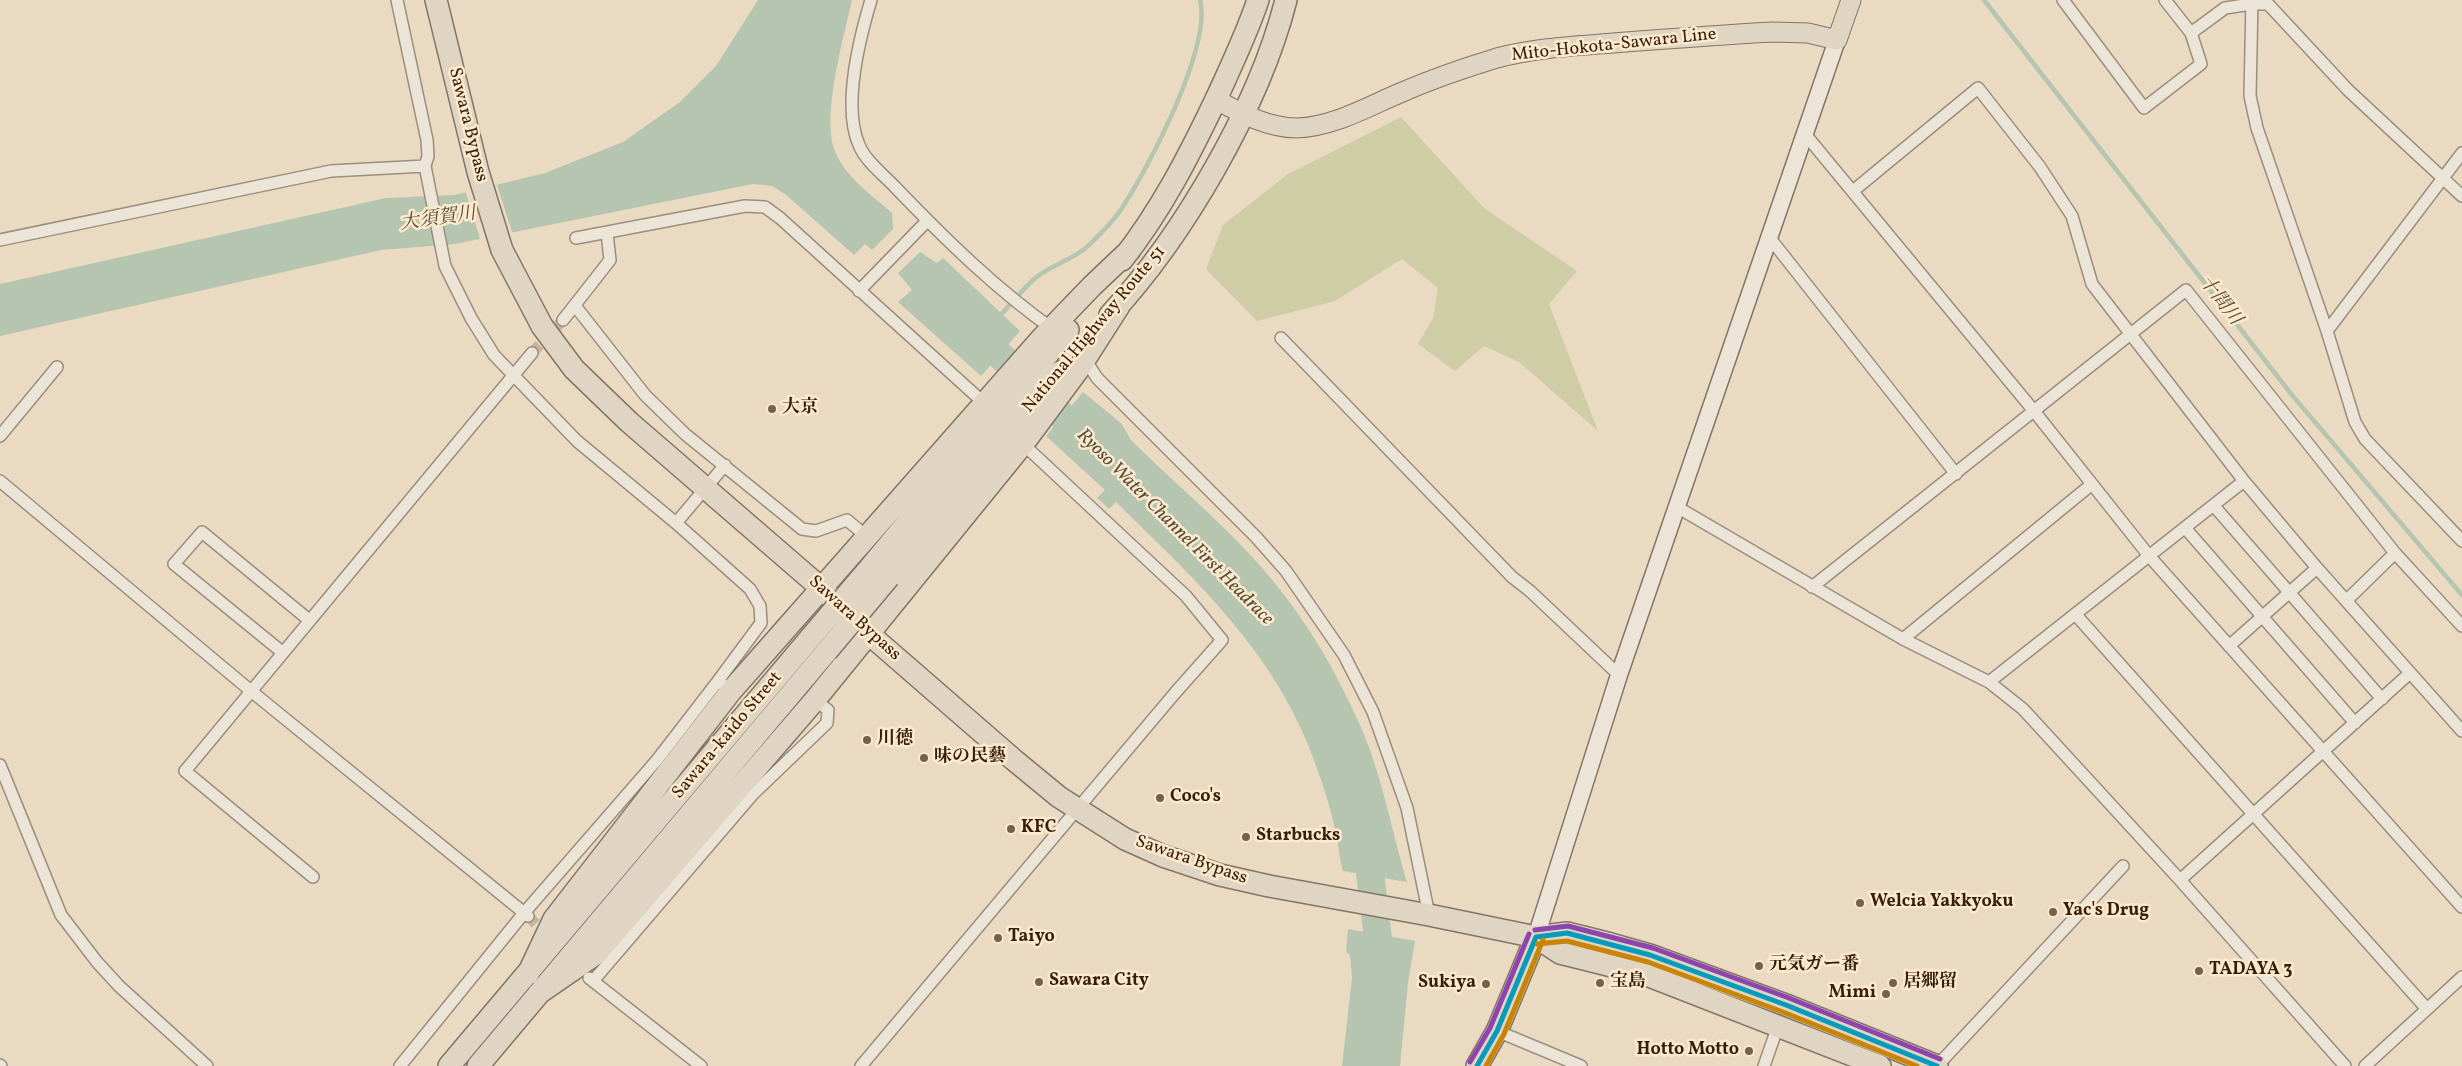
<!DOCTYPE html>
<meta charset="utf-8">
<style>
body{margin:0}
canvas{display:block;background:#eadac2}
</style>
<canvas width="2462" height="1066"></canvas>
<script>
const ctx = document.querySelector('canvas').getContext('2d');
ctx.lineJoin = 'round';
function fillPath(path, color) {
  ctx.fillStyle = color;
  ctx.fill(path, 'evenodd');
}
function trace(path, color, width, dash) {
  ctx.strokeStyle = color;
  ctx.lineWidth = width;
  ctx.lineCap = dash ? 'butt' : 'round';
  ctx.setLineDash(dash || []);
  ctx.stroke(path);
}
function label(font, color, halo, rows, align = 'center') {
  ctx.font = font + ' Vollkorn,"Noto Serif JP",serif';
  ctx.lineWidth = 5;
  ctx.setLineDash([]);
  ctx.textBaseline = 'middle';
  ctx.strokeStyle = halo;
  ctx.fillStyle = color;
  for (const [text, x, y, turn = 0] of rows) {
    ctx.save();
    ctx.translate(x, y);
    ctx.rotate((+turn || 0) * Math.PI / 180);
    ctx.textAlign = isNaN(turn) ? turn : align;
    if (halo) ctx.strokeText(text, 0, 0);
    ctx.fillText(text, 0, 0);
    ctx.restore();
  }
}
const green = new Path2D(`
 M 1401,117 L 1484,208 L 1577,271 L 1549,304 L 1598,431 L 1519,362 L 1484,346 L 1455,371 L 1418,344 L 1433,318 L 1438,288 L 1402,259 L 1335,301 L 1257,321 L 1206,269 L 1223,225 L 1288,174 Z`);
const water = new Path2D(`
 M 758,0 L 852,0 C 844,37 821,116 835,151 C 845,177 872,195 892,213 L 893,229 L 872,250 L 865,244 L 854,255 L 785,194 L 772,186 L 753,184 L 455,244 L 381,250 L 0,336 L 0,284 L 386,198 L 455,195 L 545,173 L 623,142 L 680,102 L 716,66 Z
 M 920,252 L 937,263 L 943,258 L 1020,331 L 981,376 L 898,302 L 912,290 L 898,273 Z
 M 1083,392 L 1121,423 L 1131,440 C 1178,487 1231,529 1273,581 C 1308,623 1337,673 1359,723 C 1382,774 1391,829 1407,882 L 1343,871 C 1339,857 1339,848 1336,834 C 1330,804 1320,776 1309,747 C 1268,645 1192,577 1116,502 L 1109,509 L 1097,498 L 1105,490 L 1046,436 Z
 M 1348,929 L 1415,941 L 1408,983 L 1400,1066 L 1342,1066 L 1352,978 L 1350,956 L 1346,951 Z`);
const pier = new Path2D(`
 M 496,182 L 513,235 L 481,242 L 465,190 Z`);
const stream = new Path2D(`
 M 1984,0 L 2292,395 L 2462,595
 M 998,318 C 1010,305 1021,291 1034,279 C 1050,265 1074,260 1089,245 C 1100,234 1114,221 1122,208 C 1149,167 1212,46 1200,0`);
const river = new Path2D(`
 M 973,329 L 1089,442
 M 1366,839 L 1380,956 L 1379,970`);
const streetTunnel = new Path2D(`
 M 532,353 L 563,320
 M 528,916 L 572,961`);
const street = new Path2D(`
 M 397,0 L 427,140 L 428,156 L 425,166
 M 871,0 C 859,40 842,106 859,145 C 866,162 884,175 896,188 C 945,239 997,290 1054,330
 M 2063,0 L 2144,108 L 2201,64 L 2191,33
 M 2165,0 L 2191,33 L 2225,8 L 2251,4 L 2268,4 L 2348,90 L 2462,196
 M 2252,0 L 2250,96 L 2257,128 L 2327,331 L 2355,422 L 2365,439 L 2462,541
 M 1805,134 L 2034,411 L 2150,557 L 2462,907
 M 1853,191 L 1978,88 L 2040,167 L 2072,216 L 2092,284 L 2244,481 L 2317,568 L 2462,731
 M 1769,237 L 1956,474
 M 576,238 L 745,206 L 765,207 L 780,218 L 984,403
 M 0,240 L 331,171 L 425,166 L 445,266 L 471,318 L 494,355 L 577,441 L 676,523 L 750,589 L 760,606 L 761,623 L 718,681 L 731,691
 M 859,291 L 927,221
 M 576,307 L 645,395 L 685,434 L 802,529 L 816,531 L 847,520 L 866,536
 M 563,320 L 610,260 L 607,233
 M 2327,331 L 2462,153
 M 1281,338 L 1512,577 L 1530,591 L 1619,675
 M 1083,356 L 1097,378 L 1256,537 L 1286,571 L 1344,655 L 1373,712 L 1407,808 L 1429,915
 M 0,436 L 57,367
 M 0,481 L 251,691 L 528,916
 M 2214,506 L 2382,699
 M 1677,507 L 1903,639 L 1989,682 L 2023,709 L 2180,880 L 2345,1066
 M 676,523 L 725,465
 M 2186,529 L 2355,723
 M 1812,587 L 2186,290 L 2395,553 L 2462,626
 M 2346,601 L 2395,553
 M 2076,615 L 2427,1009
 M 1903,639 L 2092,484
 M 2229,646 L 2317,568
 M 282,652 L 174,564 L 202,532 L 309,620
 M 1989,682 L 2244,481
 M 0,765 L 61,915 L 97,962 L 119,986 L 207,1066
 M 313,877 L 185,771 L 532,353
 M 2180,880 L 2410,673
 M 589,978 L 701,1066
 M 593,981 L 753,794 L 827,723 L 828,710 L 815,700
 M 1497,1031 L 1581,1066
 M 0,1065 L 1,1066
 M 400,1066 L 524,913 L 657,760 L 718,681
 M 861,1066 L 1175,693 L 1222,640 L 1186,596 L 1023,444
 M 1764,1066 L 1779,1023
 M 1937,1066 L 2123,866
 M 2365,1066 L 2462,977`);
const secondary = new Path2D(`
 M 1536,937 L 1619,675 L 1837,40`);
const primary = new Path2D(`
 M 1215,99 C 1240,113 1268,128 1297,128 C 1333,127 1369,106 1400,93 C 1432,79 1464,68 1497,58 C 1534,48 1575,46 1613,43 C 1666,39 1719,35 1772,32 L 1808,33 L 1837,40 L 1851,0`);
const highway = new Path2D(`
 M 436,0 L 478,172 L 502,250 L 542,326 L 574,369 L 629,422 L 821,588 L 869,634 L 1014,760 L 1059,797 L 1125,839 L 1163,856 L 1220,875 L 1269,886 L 1429,915 L 1536,937 L 1567,933 L 1611,944 L 1650,955 L 1786,1005 L 1937,1066
 M 1122,260 C 1162,209 1190,154 1218,95 C 1232,64 1247,33 1258,0
 M 1110,315 C 1184,235 1259,106 1286,0
 M 873,564 L 1068,330
 M 889,577 L 1060,372
 M 1536,937 L 1560,953 L 1644,974 L 1880,1066
 M 528,974 L 554,919 L 731,691 L 1042,338 L 1092,286 L 1130,250
 M 539,993 L 597,953 L 815,700 L 1023,444 L 1078,370 L 1119,306
 M 449,1066 L 811,637
 M 478,1066 L 827,651
 M 1477,1066 L 1497,1031 L 1536,937`);
const highwayBridge = new Path2D(`
 M 811,637 L 873,564
 M 827,651 L 889,577`);
const bus1 = new Path2D(`
 M 1536,937 L 1567,933 L 1650,955 L 1786,1005 L 1937,1066
 M 1477,1066 L 1497,1031 L 1536,937`);
const bus2 = new Path2D(`
 M 1537,944 L 1567,941 L 1648,962 L 1783,1012 L 1917,1066
 M 1486,1066 L 1504,1034 L 1543,940`);
const bus3 = new Path2D(`
 M 1535,930 L 1568,926 L 1653,948 L 1789,998 L 1940,1059
 M 1470,1062 L 1490,1028 L 1529,934`);
const markers = [
 [772,409,5,"#77604e"],
 [867,740,5,"#77604e"],
 [924,758,5,"#77604e"],
 [1160,798,5,"#77604e"],
 [1011,829,5,"#77604e"],
 [1246,837,5,"#77604e"],
 [1860,903,5,"#77604e"],
 [2053,912,5,"#77604e"],
 [998,938,5,"#77604e"],
 [1759,966,5,"#77604e"],
 [2199,971,5,"#77604e"],
 [1039,982,5,"#77604e"],
 [1600,983,5,"#77604e"],
 [1893,983,5,"#77604e"],
 [1486,984,5,"#77604e"],
 [1886,994,5,"#77604e"],
 [1749,1051,5,"#77604e"]
];
const streetNames = [
 ["Mito-Hokota-Sawara Line",1614,46,-6],
 ["Sawara Bypass",467,125,76],
 ["National Highway Route 51",1095,330,-50],
 ["Sawara Bypass",854,619,42],
 ["Sawara-kaido Street",728,736,-50],
 ["Sawara Bypass",1191,861,19]
];
const poiNames = [
 ["大京",782,409],
 ["川徳",877,740],
 ["味の民藝",934,758],
 ["Coco's",1170,798],
 ["KFC",1021,829],
 ["Starbucks",1256,837],
 ["Welcia Yakkyoku",1870,903],
 ["Yac's Drug",2063,912],
 ["Taiyo",1008,938],
 ["元気ガー番",1769,966],
 ["TADAYA 3",2209,971],
 ["Sawara City",1049,982],
 ["宝島",1610,983],
 ["居郷留",1903,983],
 ["Sukiya",1476,984,"right"],
 ["Mimi",1876,994,"right"],
 ["Hotto Motto",1739,1051,"right"]
];
const waterNames = [
 ["大須賀川",438,220,-8],
 ["十間川",2219,301,52],
 ["Ryoso Water Channel First Headrace",1174,528,45]
];
fillPath(green, '#cfcda6');
fillPath(water, '#b6c5b0');
fillPath(pier, '#eadac2');
trace(stream, '#b6c5b0', 4.5);
trace(river, '#b6c5b0', 28);
trace(streetTunnel, '#c7b49e', 11, [11, 5.5]);
trace(street, '#9a8e7f', 14);
trace(secondary, '#827567', 19);
trace(primary, '#827567', 21);
trace(highway, '#827567', 24);
trace(street, '#ede4d8', 11);
trace(secondary, '#ede4d8', 16);
trace(primary, '#e0d4c3', 19);
trace(highway, '#e0d4c3', 21);
trace(highwayBridge, '#827567', 24, []);
trace(highwayBridge, '#e0d4c3', 21);
trace(bus1, '#069bbb', 5);
trace(bus2, '#c88404', 5);
trace(bus3, '#8e44ad', 5);
for (const [x, y, r, color] of markers) {
  const dot = new Path2D();
  dot.arc(x, y, r, 0, 2 * Math.PI);
  ctx.fillStyle = color;
  ctx.fill(dot);
  trace(dot, '#fceacd', 2);
}
label('18px', '#391e10', '#fceacd', streetNames);
label('bold 18px', '#391e10', '#fceacd', poiNames, 'left');
label('italic 19px', '#584d3e', '#fceacd', waterNames);
</script>
